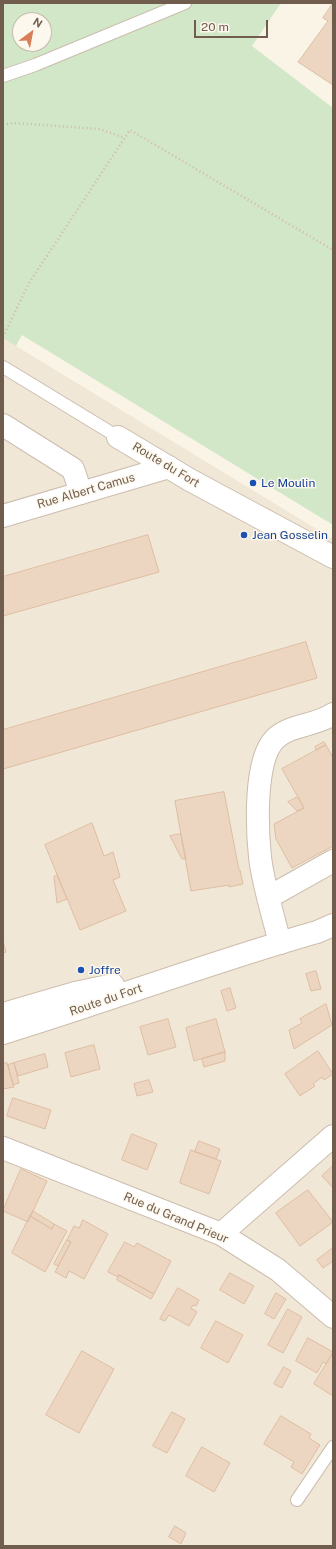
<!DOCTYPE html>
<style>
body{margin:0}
#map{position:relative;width:336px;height:1549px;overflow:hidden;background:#faf4e7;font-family:"Public Sans",sans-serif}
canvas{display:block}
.frame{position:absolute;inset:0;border:4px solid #715d4e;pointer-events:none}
.north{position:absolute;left:12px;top:12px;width:40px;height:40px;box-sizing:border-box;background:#fdf8ed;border:1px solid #c5baad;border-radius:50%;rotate:32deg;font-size:11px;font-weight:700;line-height:16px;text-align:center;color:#715d4e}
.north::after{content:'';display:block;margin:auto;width:14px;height:18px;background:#d87e58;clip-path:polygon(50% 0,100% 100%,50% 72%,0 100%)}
.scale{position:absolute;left:194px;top:20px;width:74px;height:18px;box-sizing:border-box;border:2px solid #715d4e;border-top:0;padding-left:5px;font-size:12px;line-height:14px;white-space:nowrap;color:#715d4e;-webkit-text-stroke:3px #fdf8ed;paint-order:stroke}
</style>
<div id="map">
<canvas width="336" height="1549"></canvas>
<div class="frame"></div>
<div class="north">N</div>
<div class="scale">20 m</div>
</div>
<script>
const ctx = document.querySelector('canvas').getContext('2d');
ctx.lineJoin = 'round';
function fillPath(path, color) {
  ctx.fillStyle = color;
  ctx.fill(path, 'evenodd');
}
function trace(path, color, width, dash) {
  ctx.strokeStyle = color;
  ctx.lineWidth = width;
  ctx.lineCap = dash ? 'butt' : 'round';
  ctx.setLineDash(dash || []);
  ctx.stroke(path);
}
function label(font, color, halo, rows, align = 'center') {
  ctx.font = font + ' "Public Sans",sans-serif';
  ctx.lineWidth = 3;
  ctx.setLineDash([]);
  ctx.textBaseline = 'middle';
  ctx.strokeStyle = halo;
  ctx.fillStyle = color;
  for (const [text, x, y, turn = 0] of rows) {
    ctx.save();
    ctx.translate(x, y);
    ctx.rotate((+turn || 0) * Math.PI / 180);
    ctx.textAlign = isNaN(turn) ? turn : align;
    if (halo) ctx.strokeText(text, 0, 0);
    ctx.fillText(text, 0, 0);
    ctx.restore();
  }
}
const residential = new Path2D(`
 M 3,338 L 333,539 L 333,1546 L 3,1546 Z`);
const green = new Path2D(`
 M 3,3 L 281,3 L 252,46 L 333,108 L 333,525 L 22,335 L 16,346 L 3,338 ZM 20,20 L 44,20 L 44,44 L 20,44 Z`);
const building = new Path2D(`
 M 333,3 L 333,85 L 298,62 L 328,21 L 323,18 Z
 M 148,535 L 159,572 L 3,616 L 3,577 Z
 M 306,642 L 317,678 L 3,769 L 3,730 Z
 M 324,742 L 326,745 L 316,750 L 315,747 Z
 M 326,745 L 333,758 L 333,846 L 292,868 L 276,839 L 274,824 L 304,808 L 282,769 Z
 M 224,792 L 239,870 L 240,870 L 243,884 L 229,887 L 229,885 L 191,891 L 175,801 Z
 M 298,797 L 304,808 L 297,811 L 288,802 Z
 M 92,823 L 104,856 L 113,852 L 120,877 L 113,880 L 126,911 L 80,930 L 45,845 Z
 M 181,834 L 186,859 L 182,859 L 170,836 Z
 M 57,875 L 67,899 L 57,903 L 54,877 Z
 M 3,941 L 6,952 L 3,953 Z
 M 316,971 L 321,989 L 311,991 L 306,974 Z
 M 230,988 L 236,1008 L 227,1011 L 221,991 Z
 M 326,1004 L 332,1025 L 294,1049 L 289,1030 L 302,1023 L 300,1019 Z
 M 168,1019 L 176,1047 L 148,1055 L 140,1027 Z
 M 216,1019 L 225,1052 L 194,1061 L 186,1028 Z
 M 94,1045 L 100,1069 L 71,1077 L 65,1053 Z
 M 318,1051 L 333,1074 L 324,1080 L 322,1077 L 313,1084 L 315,1086 L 300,1096 L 285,1074 Z
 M 225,1052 L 225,1061 L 204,1067 L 202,1059 Z
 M 45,1054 L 48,1067 L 18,1076 L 14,1063 Z
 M 7,1063 L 14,1087 L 3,1089 L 3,1064 Z
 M 14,1063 L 19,1083 L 13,1085 L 8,1065 Z
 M 149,1080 L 153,1092 L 137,1096 L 134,1084 Z
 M 13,1098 L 51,1110 L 45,1129 L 7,1116 Z
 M 132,1134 L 157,1144 L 147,1170 L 122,1160 Z
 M 199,1141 L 220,1149 L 216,1159 L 195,1152 Z
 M 191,1150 L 221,1161 L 209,1194 L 180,1183 Z
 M 333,1166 L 333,1188 L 322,1176 Z
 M 21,1169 L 47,1181 L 28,1222 L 3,1211 Z
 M 308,1190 L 333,1222 L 300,1246 L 276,1213 Z
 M 33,1211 L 54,1224 L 52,1229 L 30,1216 Z
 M 30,1216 L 52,1229 L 54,1224 L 67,1231 L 45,1272 L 12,1253 Z
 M 83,1220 L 108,1234 L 84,1279 L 69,1271 L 66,1278 L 55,1272 L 71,1242 L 67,1240 L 74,1226 L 79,1228 Z
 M 67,1240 L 71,1242 L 58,1266 L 54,1264 Z
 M 125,1242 L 134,1247 L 137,1243 L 171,1261 L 154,1294 L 119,1275 L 118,1277 L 108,1272 Z
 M 333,1248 L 333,1261 L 323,1268 L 317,1260 Z
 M 230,1273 L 254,1286 L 244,1304 L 220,1290 Z
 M 119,1275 L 154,1294 L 151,1299 L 117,1280 Z
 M 178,1288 L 199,1300 L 196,1306 L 193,1305 L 191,1308 L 197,1312 L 189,1326 L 169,1315 L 165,1321 L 160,1319 Z
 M 276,1293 L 286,1299 L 274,1319 L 265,1314 Z
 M 288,1309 L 302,1317 L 283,1353 L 268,1345 Z
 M 216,1321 L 243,1335 L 228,1363 L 201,1348 Z
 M 308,1338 L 333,1352 L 326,1364 L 323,1362 L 317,1373 L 296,1361 Z
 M 82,1351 L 114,1369 L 79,1433 L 46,1415 Z
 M 333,1353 L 333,1396 L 314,1384 Z
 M 284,1367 L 291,1371 L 282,1388 L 274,1384 Z
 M 172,1412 L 185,1419 L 167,1453 L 153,1446 Z
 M 281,1416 L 311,1434 L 309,1438 L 320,1445 L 302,1474 L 291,1467 L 294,1462 L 264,1444 Z
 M 202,1447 L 230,1463 L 214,1492 L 186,1476 Z
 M 175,1526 L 186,1533 L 181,1544 L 169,1537 Z`);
const path = new Path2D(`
 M 3,125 L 14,123 L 99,129 L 125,138
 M 3,337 L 29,283 L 130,130 L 333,250`);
const lane = new Path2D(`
 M 3,76 L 35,65 L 185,3
 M 3,367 L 118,437
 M 297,1500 L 333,1447`);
const street = new Path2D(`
 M 3,425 L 73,469 L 81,493
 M 118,437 L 190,480 L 333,557
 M 3,516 L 169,467
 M 269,897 L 333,861
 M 280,943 C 273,915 263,884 260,857 C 257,828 254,760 275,739 C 290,724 316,726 333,714
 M 3,1148 L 221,1234 L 278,1270 L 333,1317
 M 221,1234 L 333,1136`);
const secondary = new Path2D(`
 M 3,1014 L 75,993 L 113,985
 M 3,1033 C 108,1001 211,962 317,932 L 333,925`);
const markers = [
 [253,483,4,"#1a4fb4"],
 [244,535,4,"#1a4fb4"],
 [81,970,4,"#1a4fb4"]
];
const streetNames = [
 ["Route du Fort",166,465,31],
 ["Rue Albert Camus",86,491,-16],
 ["Route du Fort",106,1000,-19],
 ["Rue du Grand Prieur",176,1218,23]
];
const transitNames = [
 ["Le Moulin",261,483],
 ["Jean Gosselin",252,535],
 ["Joffre",89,970]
];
fillPath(residential, '#f1e7d6');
fillPath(green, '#d1e7c7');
fillPath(building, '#edd6c1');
trace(building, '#debea3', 1);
trace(lane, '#cbbdae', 14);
trace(street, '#cbbdae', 24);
trace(secondary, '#cdbdac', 24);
trace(path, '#d2b9a4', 2.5, [1, 3]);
trace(lane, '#fff', 12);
trace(street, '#fff', 22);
trace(secondary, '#fff', 22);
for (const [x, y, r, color] of markers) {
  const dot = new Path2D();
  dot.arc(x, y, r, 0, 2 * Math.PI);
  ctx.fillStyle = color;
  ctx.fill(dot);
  trace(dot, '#fdf8ed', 1.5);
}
label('12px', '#715d4e', '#fdf8ed', streetNames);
label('12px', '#164399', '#fdf8ed', transitNames, 'left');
</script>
